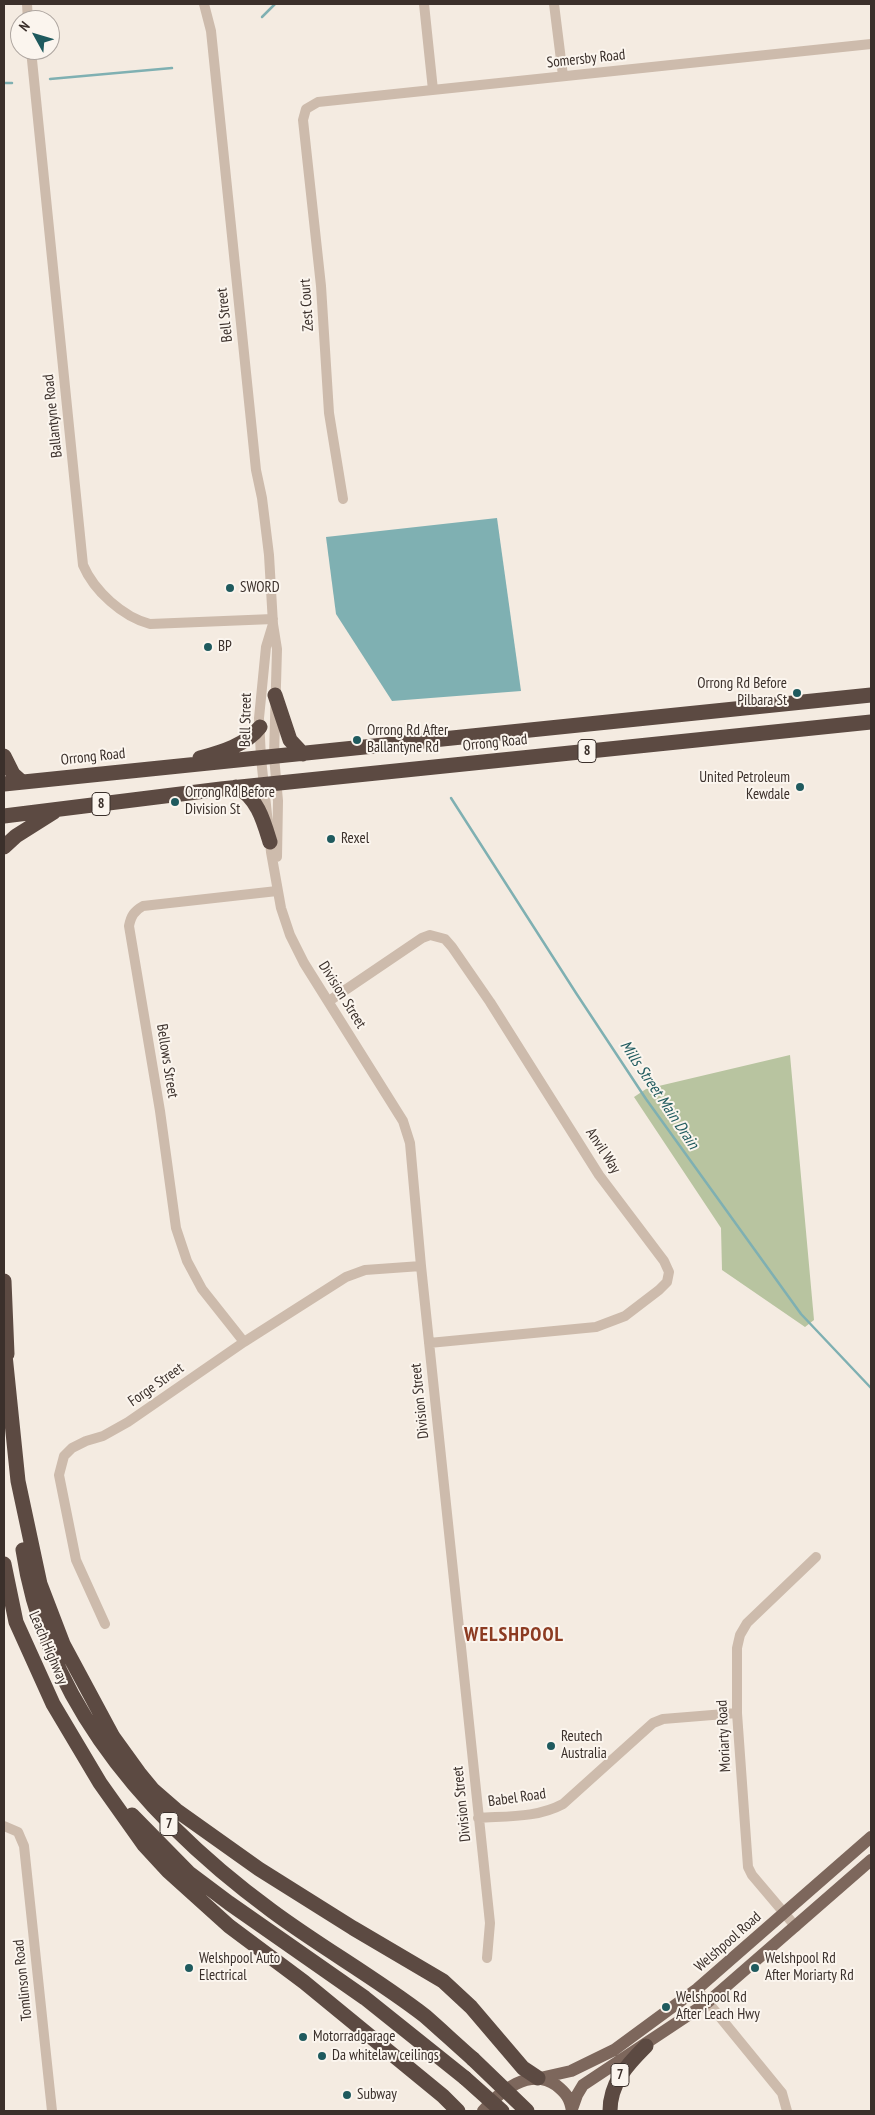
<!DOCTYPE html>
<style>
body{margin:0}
#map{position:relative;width:875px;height:2115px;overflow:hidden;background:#f4ebe1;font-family:"PT Sans Narrow",sans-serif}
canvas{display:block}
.frame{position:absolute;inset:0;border:5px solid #3b302b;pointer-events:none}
.north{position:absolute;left:10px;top:10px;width:50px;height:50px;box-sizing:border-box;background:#fbf5ee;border:1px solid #aea6a0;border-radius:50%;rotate:309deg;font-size:14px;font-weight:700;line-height:20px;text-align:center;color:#3b302b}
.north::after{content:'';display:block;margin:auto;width:18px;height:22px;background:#1f5a5e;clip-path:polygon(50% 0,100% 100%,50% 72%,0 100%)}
</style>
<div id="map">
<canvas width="875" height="2115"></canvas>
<div class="frame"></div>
<div class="north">N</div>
</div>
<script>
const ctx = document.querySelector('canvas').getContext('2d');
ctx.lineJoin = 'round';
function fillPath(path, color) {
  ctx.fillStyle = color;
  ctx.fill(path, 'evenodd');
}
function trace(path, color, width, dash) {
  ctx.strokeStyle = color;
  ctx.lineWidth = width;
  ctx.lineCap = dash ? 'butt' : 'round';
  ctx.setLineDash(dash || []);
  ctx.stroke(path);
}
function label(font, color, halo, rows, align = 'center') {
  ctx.font = font + ' "PT Sans Narrow",sans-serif';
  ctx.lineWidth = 4;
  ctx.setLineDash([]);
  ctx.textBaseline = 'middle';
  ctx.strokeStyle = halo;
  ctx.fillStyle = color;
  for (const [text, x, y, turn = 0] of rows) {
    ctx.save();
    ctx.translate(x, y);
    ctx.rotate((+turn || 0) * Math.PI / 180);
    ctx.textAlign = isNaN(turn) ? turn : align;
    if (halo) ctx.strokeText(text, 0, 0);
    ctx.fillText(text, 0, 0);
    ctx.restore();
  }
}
const green = new Path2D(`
 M 790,1055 L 814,1320 L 805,1327 L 722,1270 L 721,1228 L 634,1097 L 646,1089 Z`);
const water = new Path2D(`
 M 497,518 L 521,691 L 392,701 L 336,614 L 326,537 Z`);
const stream = new Path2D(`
 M 262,17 L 275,4
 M 50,79 L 172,68
 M 4,83 L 12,83
 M 451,798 L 576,993 L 646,1099 L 801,1314 L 871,1388`);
const minor = new Path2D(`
 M 27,4 L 28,20
 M 204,4 L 211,31 L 256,470 L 262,498 L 269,555 L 273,624 L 277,649 L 274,756 L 278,801 L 277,857
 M 424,4 L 433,90
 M 554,4 L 563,76
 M 31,50 L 83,565 C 94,591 123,617 150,624 L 273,619
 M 343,499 L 329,413 L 321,286 L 303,120 L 306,109 L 318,102 L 871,44
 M 273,624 L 266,647 L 259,718 L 261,758 L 271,852 L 281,908 L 290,935 L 304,963 L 403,1121 L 410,1143 L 421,1266 L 490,1923 L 487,1958
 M 329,1001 L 422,938 L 430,935 L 445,939 L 452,947 L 490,1002 L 599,1175 L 664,1261 L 669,1272 L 667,1282 L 659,1290 L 625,1316 L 596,1327 L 429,1343
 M 244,1342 L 202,1289 L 187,1261 L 176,1228 L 160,1111 L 129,926 C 131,916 134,911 143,906 L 277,891
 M 105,1624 L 76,1560 L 59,1475 L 64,1456 L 72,1448 L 86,1441 L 103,1436 L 128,1422 L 244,1342 L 346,1277 L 365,1270 L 421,1266
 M 478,1818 C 507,1816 537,1818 563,1804 L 653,1723 L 663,1719 L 737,1713
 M 4,1826 L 18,1832 L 24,1846 L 52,2111
 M 796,1927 L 752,1875 L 748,1867 L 737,1713 L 737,1648 L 740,1635 L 747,1623 L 816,1557
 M 697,1989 L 782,2093 L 787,2111`);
const major = new Path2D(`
 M 540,2078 L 571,2071 L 614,2050 L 697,1989 L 871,1837
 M 572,2109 L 577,2095 L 583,2085 L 708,2002 L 871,1860
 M 483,2111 C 500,2091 530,2067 556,2085 C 566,2093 570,2098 572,2111`);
const highway = new Path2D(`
 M 275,695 L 290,740 L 303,754
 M 4,756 L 13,774 L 22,782
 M 200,758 C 222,752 246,745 260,727
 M 4,784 L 871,695
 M 236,787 C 257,796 264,822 270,842
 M 4,816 L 221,789 L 871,722
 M 4,847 L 16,836 L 54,812
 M 4,1281 L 7,1354
 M 4,1345 L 18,1481 L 40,1584 L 63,1644 L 113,1737 L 139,1773 L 153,1790 L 176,1810 L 259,1869 L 353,1928 L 443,1981 L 471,2007 L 523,2068 L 538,2078
 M 23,1550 C 46,1704 151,1822 272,1911 C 322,1948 376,1978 425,2016 C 441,2030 457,2045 473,2059
 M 4,1564 L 16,1622 L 53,1704 L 100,1783 L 144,1845 L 168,1871 L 229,1926 L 304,1982 L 443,2096 L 458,2111
 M 132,1815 L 189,1873 L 229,1903 L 365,1998 L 465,2078
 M 610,2111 C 610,2083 627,2065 646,2046`);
const highwayBridge = new Path2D(`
 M 473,2059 L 527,2111
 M 465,2078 L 502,2111`);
const markers = [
 [230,588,5,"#1f5a5e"],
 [208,647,5,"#1f5a5e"],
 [797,693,5,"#1f5a5e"],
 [357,740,5,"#1f5a5e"],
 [800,787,5,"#1f5a5e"],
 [175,802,5,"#1f5a5e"],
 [331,839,5,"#1f5a5e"],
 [551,1746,5,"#1f5a5e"],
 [189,1968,5,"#1f5a5e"],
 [755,1968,5,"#1f5a5e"],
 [666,2007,5,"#1f5a5e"],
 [303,2037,5,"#1f5a5e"],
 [322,2056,5,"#1f5a5e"],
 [347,2095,5,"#1f5a5e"]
];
const shields = [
 [587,751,18],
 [101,804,18],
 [169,1824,18],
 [620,2075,18]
];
const shieldNames = [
 ["8",587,751],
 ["8",101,804],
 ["7",169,1824],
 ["7",620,2075]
];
const streetNames = [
 ["Somersby Road",586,59,-6],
 ["Zest Court",307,305,-94],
 ["Bell Street",225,315,-96],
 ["Ballantyne Road",53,416,-96],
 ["Bell Street",246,720,-89],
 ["Orrong Road",495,743,-6],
 ["Orrong Road",93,757,-6],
 ["Division Street",342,995,58],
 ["Bellows Street",167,1061,81],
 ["Anvil Way",603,1151,57],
 ["Forge Street",156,1385,-35],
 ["Division Street",420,1401,-96],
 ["Leach Highway",48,1648,67],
 ["Moriarty Road",724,1736,-93],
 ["Babel Road",517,1798,-8],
 ["Division Street",462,1804,-96],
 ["Welshpool Road",728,1942,-41],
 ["Tomlinson Road",23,1980,-96]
];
const poiNames = [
 ["SWORD",240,588],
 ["BP",218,647],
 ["Orrong Rd Before",787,684,"right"],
 ["Pilbara St",787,701,"right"],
 ["Orrong Rd After",367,731],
 ["Ballantyne Rd",367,748],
 ["United Petroleum",790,778,"right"],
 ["Kewdale",790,795,"right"],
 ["Orrong Rd Before",185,793],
 ["Division St",185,810],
 ["Rexel",341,839],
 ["Reutech",561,1737],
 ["Australia",561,1754],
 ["Welshpool Auto",199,1959],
 ["Electrical",199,1976],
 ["Welshpool Rd",765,1959],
 ["After Moriarty Rd",765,1976],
 ["Welshpool Rd",676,1998],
 ["After Leach Hwy",676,2015],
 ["Motorradgarage",313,2037],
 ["Da whitelaw ceilings",332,2056],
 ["Subway",357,2095]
];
const waterNames = [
 ["Mills Street Main Drain",659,1095,56]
];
const districtNames = [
 ["WELSHPOOL",514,1635]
];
fillPath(green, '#b8c4a0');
fillPath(water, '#7fb0b2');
trace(stream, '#7fb0b2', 2.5);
trace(minor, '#cdbbac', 10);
trace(major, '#7d675c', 12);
trace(highway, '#5c4a42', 15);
trace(highwayBridge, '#5c4a42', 15);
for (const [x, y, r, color] of markers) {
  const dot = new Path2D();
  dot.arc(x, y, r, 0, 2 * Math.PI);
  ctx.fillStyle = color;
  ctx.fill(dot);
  trace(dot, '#fbf5ee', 2);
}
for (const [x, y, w] of shields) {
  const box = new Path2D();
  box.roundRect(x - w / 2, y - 11.5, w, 23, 4);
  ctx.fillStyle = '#fbf5ee';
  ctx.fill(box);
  trace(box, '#3b302b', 1);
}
label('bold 14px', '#3b302b', null, shieldNames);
label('15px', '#3b302b', '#fbf5ee', streetNames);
label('15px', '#3b302b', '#fbf5ee', poiNames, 'left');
label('italic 16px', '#1f5a5e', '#fbf5ee', waterNames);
ctx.letterSpacing = '1px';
label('bold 20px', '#8c3b22', '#fbf5ee', districtNames);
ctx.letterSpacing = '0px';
</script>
